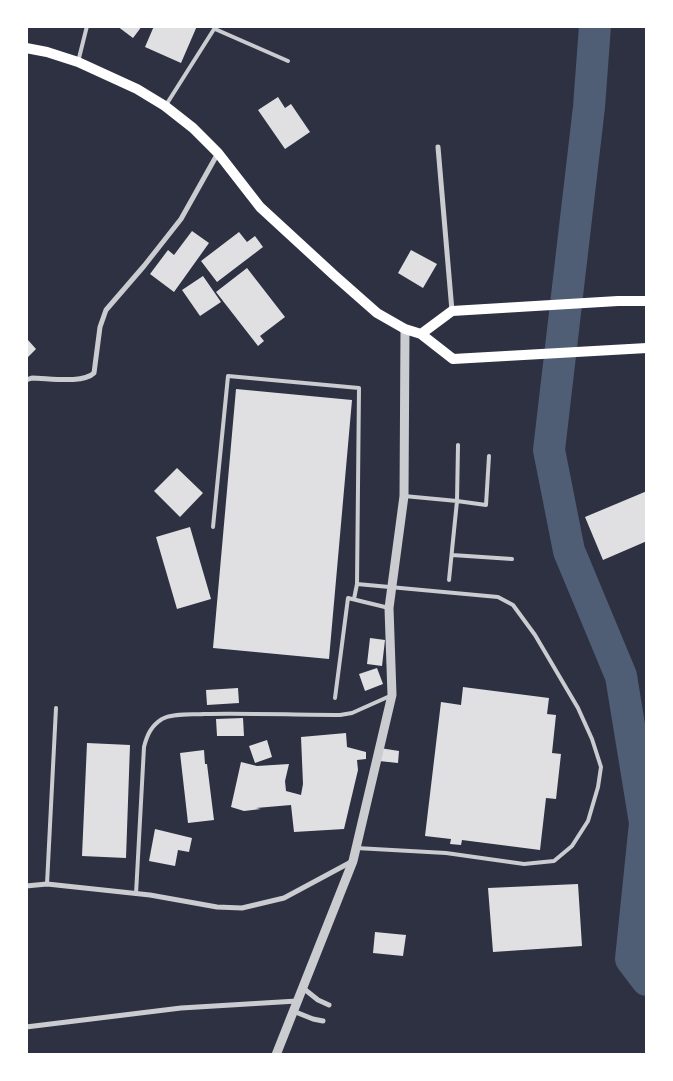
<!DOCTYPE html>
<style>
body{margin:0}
#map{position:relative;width:673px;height:1081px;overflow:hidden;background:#2d3142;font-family:"Nunito Sans",sans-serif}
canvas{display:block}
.frame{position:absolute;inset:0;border:28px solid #fff;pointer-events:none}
</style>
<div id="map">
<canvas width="673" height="1081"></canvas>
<div class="frame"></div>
</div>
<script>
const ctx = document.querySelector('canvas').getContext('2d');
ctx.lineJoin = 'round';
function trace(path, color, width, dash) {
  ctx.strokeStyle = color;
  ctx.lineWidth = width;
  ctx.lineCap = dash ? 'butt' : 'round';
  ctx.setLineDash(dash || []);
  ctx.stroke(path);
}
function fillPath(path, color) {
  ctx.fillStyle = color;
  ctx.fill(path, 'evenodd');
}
const river = new Path2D(`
 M 595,26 L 589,107 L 549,450 L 569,551 L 621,676 L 645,823 L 631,959 L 647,980`);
const building = new Path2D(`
 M 117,26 L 142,26 L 133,38 Z
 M 154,26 L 197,26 L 181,63 L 145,47 Z
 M 278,97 L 285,108 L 291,104 L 310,132 L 285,149 L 258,110 Z
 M 192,231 L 209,243 L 174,292 L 150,274 L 168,250 L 174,255 Z
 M 239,232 L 247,242 L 255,236 L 263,247 L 217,282 L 201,261 Z
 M 411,250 L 437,264 L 423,288 L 398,273 Z
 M 247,268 L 285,317 L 260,336 L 264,341 L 258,346 L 216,292 Z
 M 203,276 L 221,302 L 200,316 L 182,290 Z
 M 28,340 L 36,349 L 26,359 L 26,342 Z
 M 236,389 L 352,400 L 329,659 L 213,648 Z
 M 177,468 L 203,493 L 180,517 L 154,491 Z
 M 647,491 L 647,541 L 603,560 L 585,517 Z
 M 190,527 L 211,599 L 177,609 L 156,537 Z
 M 370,638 L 385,640 L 382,666 L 367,664 Z
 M 377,668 L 383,684 L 365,691 L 359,674 Z
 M 463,687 L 549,698 L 547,714 L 556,715 L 552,753 L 561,754 L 556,799 L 546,798 L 540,850 L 462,840 L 461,845 L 450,844 L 451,839 L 425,836 L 441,702 L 461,705 Z
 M 238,688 L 239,703 L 207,705 L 206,690 Z
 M 243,718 L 244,736 L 217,736 L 216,719 Z
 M 346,733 L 347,747 L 366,752 L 366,759 L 357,760 L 358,770 L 344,829 L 294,832 L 291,805 L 256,808 L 261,809 L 244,811 L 231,807 L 241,762 L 257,766 L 289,764 L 285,781 L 286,791 L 301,795 L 303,784 L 301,737 Z
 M 267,740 L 272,757 L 255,763 L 249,746 Z
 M 87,743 L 130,745 L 126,858 L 82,856 Z
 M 380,748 L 399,751 L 398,763 L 379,761 Z
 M 204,750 L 205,764 L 207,764 L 214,820 L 188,823 L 180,753 Z
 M 155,829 L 192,838 L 189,852 L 178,850 L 175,866 L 149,861 Z
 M 578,884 L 582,946 L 493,952 L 488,888 Z
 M 375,932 L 406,935 L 403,956 L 373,953 Z`);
const service = new Path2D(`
 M 215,29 L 288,61
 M 78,62 L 87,26
 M 166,105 L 216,26
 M 458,445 L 457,501 L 486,505 L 489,456
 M 404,496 L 457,501 L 449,580
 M 213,527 L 228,376 L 359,388 L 357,584 L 498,597 L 513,605 L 535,635 L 578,708 L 592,739 L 601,767 L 598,787 L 588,821 L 572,846 L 554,861 L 524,864 L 446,853 L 356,848
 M 452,555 L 512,559
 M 354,599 L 357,584
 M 335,698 L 348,598 L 389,608
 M 47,884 L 56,708
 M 136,894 L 144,747 C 147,735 151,726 162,719 C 174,713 191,715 204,714 C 250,713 295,715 340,715 L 352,713 L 390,696`);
const minor = new Path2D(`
 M 438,147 L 452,311
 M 26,380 L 32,378 C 48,378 83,384 94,373 L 100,327 L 106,310 L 144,266 L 181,219 L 218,153
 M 26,886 L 47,884 L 150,895 L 217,907 L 242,908 L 284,898 L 351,862
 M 303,988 L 318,1000 L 329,1005
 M 293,1011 L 313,1019 L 323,1021
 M 26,1027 L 181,1008 L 297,1001`);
const tertiary = new Path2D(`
 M 276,1055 L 353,861 L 392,695 L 389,608 L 404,496 L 405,329`);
const secondary = new Path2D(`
 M 26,48 L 47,52 L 78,62 L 137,89 L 165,106 L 193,128 L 218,153 L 260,207 L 335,276 L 377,313 L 405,329 L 421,334 L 453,359 L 647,348
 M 421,334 L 452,311 L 618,301 L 647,301`);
trace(river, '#4f5d75', 32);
fillPath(building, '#e0e0e3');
trace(service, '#caccd0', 4);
trace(minor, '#caccd0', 5);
trace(tertiary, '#caccd0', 9);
trace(secondary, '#fff', 10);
</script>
